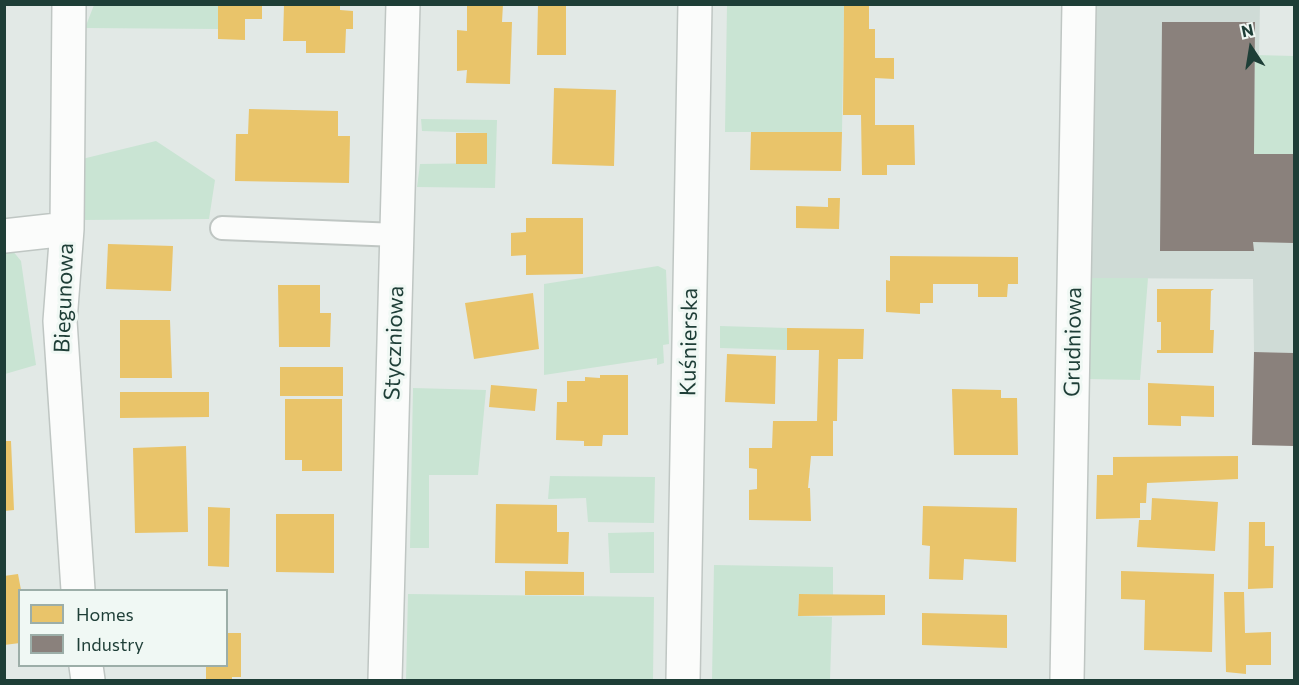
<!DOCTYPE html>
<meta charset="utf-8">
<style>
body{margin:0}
#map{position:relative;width:1299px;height:685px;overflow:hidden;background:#e2e9e6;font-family:Commissioner,sans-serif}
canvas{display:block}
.frame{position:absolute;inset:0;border:6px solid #1e3e37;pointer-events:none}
.legend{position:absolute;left:18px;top:589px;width:210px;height:78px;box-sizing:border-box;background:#f0f8f4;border:2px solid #9caea8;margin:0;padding:8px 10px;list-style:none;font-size:18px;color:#1e3e37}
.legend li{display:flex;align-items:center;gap:12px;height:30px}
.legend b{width:30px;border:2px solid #9caea8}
.north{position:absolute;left:1221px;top:18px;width:60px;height:60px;-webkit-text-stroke:4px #f0f8f4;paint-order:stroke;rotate:348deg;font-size:16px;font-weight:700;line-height:24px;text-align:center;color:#1e3e37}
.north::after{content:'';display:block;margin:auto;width:21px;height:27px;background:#1e3e37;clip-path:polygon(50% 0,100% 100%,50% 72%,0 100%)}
</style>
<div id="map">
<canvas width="1299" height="685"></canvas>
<div class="frame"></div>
<ul class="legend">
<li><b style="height:16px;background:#e9c46a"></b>Homes</li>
<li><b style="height:16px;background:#8a817c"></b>Industry</li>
</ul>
<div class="north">N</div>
</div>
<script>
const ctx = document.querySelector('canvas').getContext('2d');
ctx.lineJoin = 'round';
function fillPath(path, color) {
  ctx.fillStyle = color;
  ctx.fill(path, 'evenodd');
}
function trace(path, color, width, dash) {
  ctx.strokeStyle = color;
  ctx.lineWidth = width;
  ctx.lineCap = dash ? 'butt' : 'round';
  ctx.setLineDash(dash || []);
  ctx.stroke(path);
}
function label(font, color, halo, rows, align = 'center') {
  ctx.font = font + ' Commissioner,sans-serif';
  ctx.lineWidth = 6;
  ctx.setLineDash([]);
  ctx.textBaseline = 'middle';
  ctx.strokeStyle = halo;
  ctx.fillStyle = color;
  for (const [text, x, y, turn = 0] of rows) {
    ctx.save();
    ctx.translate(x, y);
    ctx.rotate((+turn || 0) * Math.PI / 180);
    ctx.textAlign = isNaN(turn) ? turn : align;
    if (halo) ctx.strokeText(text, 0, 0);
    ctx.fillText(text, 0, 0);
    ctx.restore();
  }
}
const built = new Path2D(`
 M 1096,5 L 1260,5 L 1259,55 L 1255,55 L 1294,118 L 1294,353 L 1254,352 L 1253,279 L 1090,278 Z`);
const green = new Path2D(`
 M 94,5 L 218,5 L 218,29 L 85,28 Z
 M 727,5 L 844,5 L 842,132 L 725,132 Z
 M 1255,55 L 1294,56 L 1294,154 L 1254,154 Z
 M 421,119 L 497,120 L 495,188 L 417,187 L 420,164 L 487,163 L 487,133 L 422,131 Z
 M 156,141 L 215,180 L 209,219 L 80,220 L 82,159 Z
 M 12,250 L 21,261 L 36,365 L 5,374 L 4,251 Z
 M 658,266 L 666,270 L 669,344 L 663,345 L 664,363 L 657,365 L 657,358 L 544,375 L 544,284 Z
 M 1090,278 L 1148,278 L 1140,380 L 1085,379 Z
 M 720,326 L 787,328 L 787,350 L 720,348 Z
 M 413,388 L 486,390 L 478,475 L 429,475 L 429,548 L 410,548 Z
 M 550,476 L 655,477 L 654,523 L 588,522 L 586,498 L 548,499 Z
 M 654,532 L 654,573 L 610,573 L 608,533 Z
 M 714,565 L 833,567 L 833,595 L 799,594 L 798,616 L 832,617 L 830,680 L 712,680 Z
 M 408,594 L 654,597 L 653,680 L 406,680 Z`);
const homes = new Path2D(`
 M 218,4 L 262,4 L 262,19 L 245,19 L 245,40 L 218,39 Z
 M 284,4 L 340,4 L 340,10 L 353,11 L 353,29 L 346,29 L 345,53 L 306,53 L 306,41 L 283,41 Z
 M 467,4 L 503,4 L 502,22 L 512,22 L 510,84 L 466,83 L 467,70 L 457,71 L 457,30 L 467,31 Z
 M 538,4 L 566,4 L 566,55 L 537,55 Z
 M 844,4 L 869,4 L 869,29 L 875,29 L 875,58 L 894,58 L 894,79 L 875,78 L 875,125 L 914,125 L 915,165 L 887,165 L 887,175 L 862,175 L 861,115 L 843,115 Z
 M 554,88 L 616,90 L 614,166 L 552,164 Z
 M 249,109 L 338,111 L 338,136 L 350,136 L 349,183 L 235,181 L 236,134 L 248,134 Z
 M 751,132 L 842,132 L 841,171 L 750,170 Z
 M 456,133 L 487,133 L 487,164 L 456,164 Z
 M 828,198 L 840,198 L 839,229 L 796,228 L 796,206 L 828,207 Z
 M 526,218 L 583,218 L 583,274 L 526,275 L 526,255 L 511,256 L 511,233 L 526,232 Z
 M 108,244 L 173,246 L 171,291 L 106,289 Z
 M 890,256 L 1018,257 L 1018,284 L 1008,284 L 1007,297 L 978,297 L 978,284 L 933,284 L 933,303 L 920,303 L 920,314 L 886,312 L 886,280 L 890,281 Z
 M 278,285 L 320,285 L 320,313 L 331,313 L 330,347 L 279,347 Z
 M 1157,289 L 1214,289 L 1211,291 L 1210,330 L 1214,330 L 1213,353 L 1157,353 L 1157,350 L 1161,350 L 1161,322 L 1157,322 Z
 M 533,293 L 539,349 L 474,359 L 465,303 Z
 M 120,320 L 170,320 L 172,378 L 120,378 Z
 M 787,328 L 864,329 L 863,359 L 838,359 L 837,421 L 833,421 L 833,456 L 811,456 L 808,488 L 810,488 L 811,521 L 749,520 L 749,490 L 757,489 L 757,469 L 749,468 L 749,448 L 772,448 L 773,421 L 817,421 L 819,350 L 787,350 Z
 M 727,354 L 776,356 L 775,404 L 725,402 Z
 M 280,367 L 343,367 L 343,396 L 280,396 Z
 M 600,375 L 628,375 L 628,435 L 603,435 L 602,446 L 584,446 L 584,441 L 556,440 L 557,402 L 567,402 L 567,381 L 585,381 L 585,377 L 600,378 Z
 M 1148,383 L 1214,386 L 1214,417 L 1181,416 L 1181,426 L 1148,425 Z
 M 491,385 L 537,389 L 535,411 L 489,407 Z
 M 952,389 L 1001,390 L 1001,398 L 1017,398 L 1018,455 L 954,455 Z
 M 120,392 L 209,392 L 209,417 L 120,418 Z
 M 285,399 L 342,399 L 342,471 L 302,471 L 302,460 L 285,460 Z
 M 4,441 L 11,441 L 14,510 L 4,511 Z
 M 186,446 L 188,532 L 135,533 L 133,448 Z
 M 1238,456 L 1238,479 L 1147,483 L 1146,503 L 1140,503 L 1140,518 L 1096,519 L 1097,475 L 1113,475 L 1113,457 Z
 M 1152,498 L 1218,502 L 1215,551 L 1137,547 L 1139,520 L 1151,520 Z
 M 496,504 L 557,505 L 557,532 L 569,532 L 568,564 L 495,563 Z
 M 923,506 L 1017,508 L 1016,562 L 964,559 L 963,580 L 929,579 L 930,546 L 922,545 Z
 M 208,507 L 230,508 L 229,567 L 208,566 Z
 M 276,514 L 334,514 L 334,573 L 276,572 Z
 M 1249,522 L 1265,522 L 1265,546 L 1274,546 L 1273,588 L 1248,589 Z
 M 525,571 L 584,572 L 584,595 L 525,595 Z
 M 1121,571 L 1214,574 L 1212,652 L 1144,650 L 1145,600 L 1121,599 Z
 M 18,574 L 21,590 L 20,643 L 4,645 L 4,576 Z
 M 1224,592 L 1244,592 L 1245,633 L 1271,632 L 1271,665 L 1246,665 L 1246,674 L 1226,672 Z
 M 799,594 L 885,595 L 885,615 L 798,616 Z
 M 922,613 L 1007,615 L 1007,648 L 922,645 Z
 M 226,633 L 241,633 L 241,677 L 232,677 L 232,680 L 206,680 L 206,666 L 226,666 Z`);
const industry = new Path2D(`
 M 1162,22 L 1255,22 L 1254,154 L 1294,154 L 1294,243 L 1253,242 L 1254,251 L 1160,251 Z
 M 1254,352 L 1294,353 L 1294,446 L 1252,445 Z`);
const lane = new Path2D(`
 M 222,228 L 397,235`);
const street = new Path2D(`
 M 69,4 L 67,229 L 60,321 L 78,590
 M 4,236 L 67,229
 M 86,666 L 88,680
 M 385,680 L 403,4
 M 683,680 L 695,4
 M 1067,680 L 1079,4`);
const streetNames = [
 ["Biegunowa",64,298,-88],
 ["Kuśnierska",689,342,-89],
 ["Grudniowa",1073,342,-89],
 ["Styczniowa",394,343,-88]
];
fillPath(built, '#cfdbd6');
fillPath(green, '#c9e4d3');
fillPath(homes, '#e9c46a');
fillPath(industry, '#8a817c');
trace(lane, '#bfc6c3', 26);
trace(street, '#bfc6c3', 36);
trace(lane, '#fbfcfb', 22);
trace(street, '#fbfcfb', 33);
label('22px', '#1e3e37', '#f0f8f4', streetNames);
</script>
